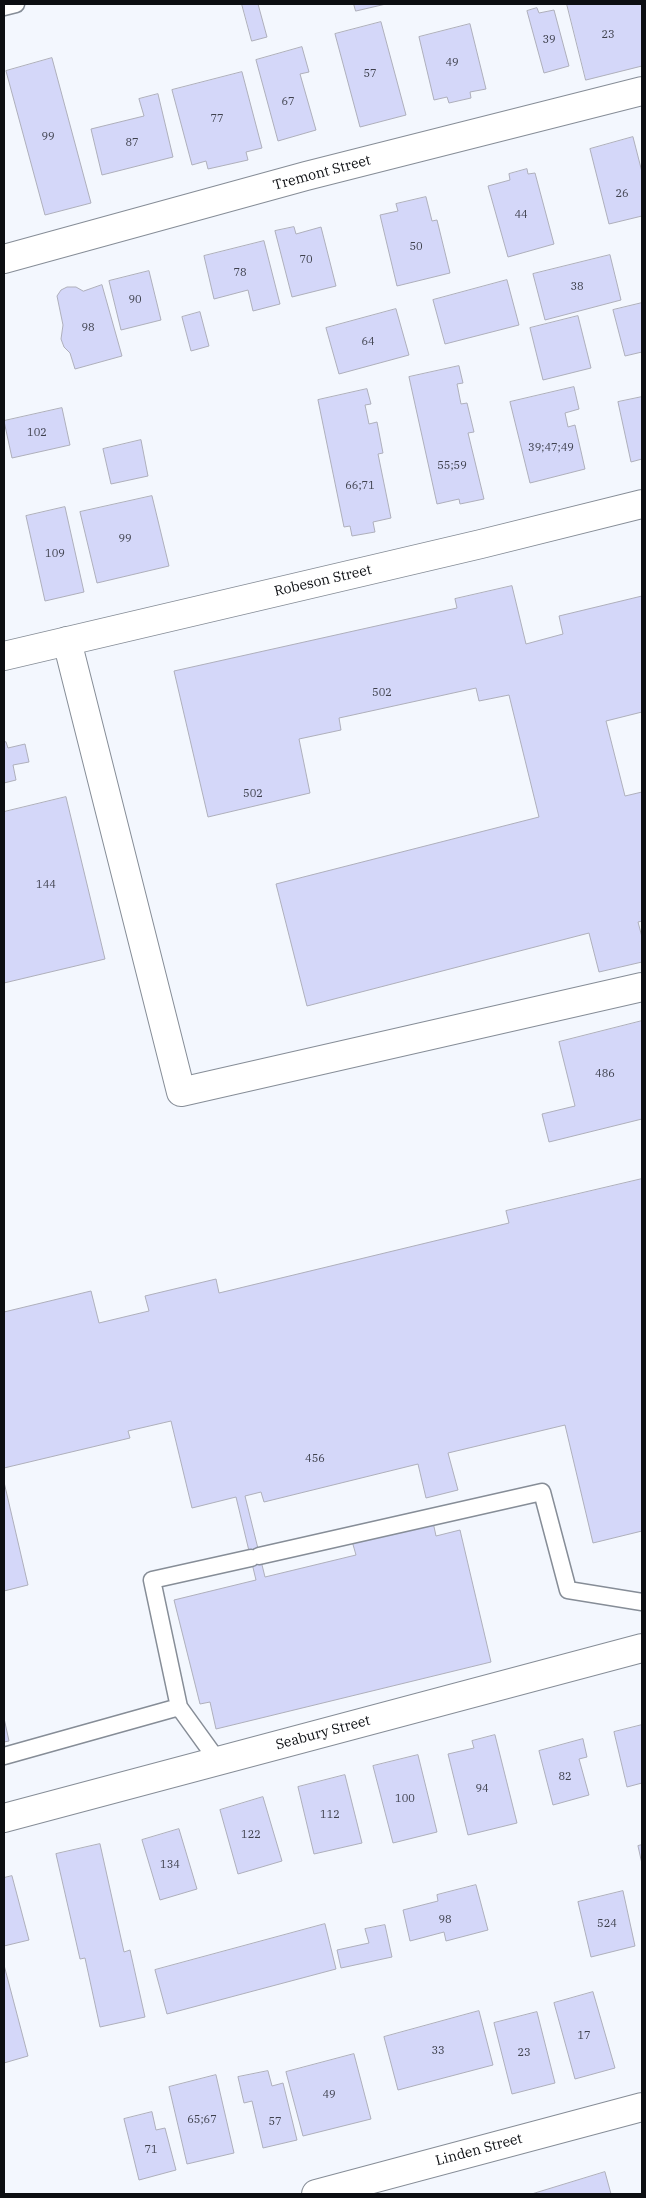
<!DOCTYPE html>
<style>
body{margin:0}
#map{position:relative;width:646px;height:2198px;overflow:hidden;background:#f3f7fe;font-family:"IBM Plex Serif",serif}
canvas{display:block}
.frame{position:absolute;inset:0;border:5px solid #0c0e12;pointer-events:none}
</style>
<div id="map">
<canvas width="646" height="2198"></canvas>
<div class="frame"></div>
</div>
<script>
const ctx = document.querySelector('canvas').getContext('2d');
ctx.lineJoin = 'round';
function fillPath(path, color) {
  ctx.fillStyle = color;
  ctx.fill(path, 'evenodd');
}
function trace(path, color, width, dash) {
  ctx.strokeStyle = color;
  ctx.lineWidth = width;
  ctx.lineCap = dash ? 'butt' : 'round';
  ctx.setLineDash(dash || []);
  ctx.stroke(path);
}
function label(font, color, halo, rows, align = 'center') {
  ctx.font = font + ' "IBM Plex Serif",serif';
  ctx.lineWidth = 4;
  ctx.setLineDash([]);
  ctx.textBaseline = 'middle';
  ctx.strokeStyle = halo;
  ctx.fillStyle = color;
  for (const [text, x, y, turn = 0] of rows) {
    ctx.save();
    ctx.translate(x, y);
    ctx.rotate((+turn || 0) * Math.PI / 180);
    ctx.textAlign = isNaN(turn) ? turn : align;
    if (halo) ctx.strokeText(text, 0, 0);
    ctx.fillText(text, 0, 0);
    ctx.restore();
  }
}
const building = new Path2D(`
 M 242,4 L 258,4 L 267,37 L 252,41 Z
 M 354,4 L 386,4 L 356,11 Z
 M 567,4 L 642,4 L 642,66 L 586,80 Z
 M 537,8 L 539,13 L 554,10 L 569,66 L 544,73 L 527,11 Z
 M 381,22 L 406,115 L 360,127 L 335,34 Z
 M 470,24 L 486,89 L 470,92 L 471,98 L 449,103 L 447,97 L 434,100 L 419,37 Z
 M 302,47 L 309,72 L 300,74 L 316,130 L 278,141 L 256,60 Z
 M 52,58 L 91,203 L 45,215 L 6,71 Z
 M 242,72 L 262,148 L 246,152 L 248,160 L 208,169 L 206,161 L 192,165 L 172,90 Z
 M 158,94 L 173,157 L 102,175 L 91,129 L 144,116 L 139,99 Z
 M 633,137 L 642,172 L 642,216 L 609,224 L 590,149 Z
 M 527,169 L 528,174 L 535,173 L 554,244 L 508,257 L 488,186 L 510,180 L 509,174 Z
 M 426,197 L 432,221 L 437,220 L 450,273 L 397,286 L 380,215 L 398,211 L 396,204 Z
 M 294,227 L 296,234 L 321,227 L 336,286 L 292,297 L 275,231 Z
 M 264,241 L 280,304 L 253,311 L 248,290 L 214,299 L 204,256 Z
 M 610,255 L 621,300 L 545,320 L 533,274 Z
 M 149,271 L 161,320 L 121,330 L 109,281 Z
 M 507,280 L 519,325 L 445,344 L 433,300 Z
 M 102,285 L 122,356 L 75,369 L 70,353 L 64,347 L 61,339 L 63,325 L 57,296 L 61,290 L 67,287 L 76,287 L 83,291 Z
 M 642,303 L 642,352 L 625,356 L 613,310 Z
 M 396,309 L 409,355 L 339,374 L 326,328 Z
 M 200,312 L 209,346 L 191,351 L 182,317 Z
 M 578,316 L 591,368 L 543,380 L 530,328 Z
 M 459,366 L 463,383 L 457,384 L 461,404 L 467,403 L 474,432 L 468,433 L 484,499 L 460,504 L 459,499 L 437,504 L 409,377 Z
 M 574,387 L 579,409 L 565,413 L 568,427 L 575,425 L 585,469 L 530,483 L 510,402 Z
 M 367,389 L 371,404 L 365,405 L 369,424 L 377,422 L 383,453 L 378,454 L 391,518 L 373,522 L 375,532 L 352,536 L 350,526 L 344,527 L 318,400 Z
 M 642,397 L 642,459 L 631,462 L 618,402 Z
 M 62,408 L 70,445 L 12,458 L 4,421 Z
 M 141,440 L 148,476 L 111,484 L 103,449 Z
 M 152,496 L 169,566 L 97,583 L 80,512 Z
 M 65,507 L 84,592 L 45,601 L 26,516 Z
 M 512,586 L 526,644 L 563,634 L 559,616 L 642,596 L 642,712 L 606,721 L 625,796 L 642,792 L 642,921 L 638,922 L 642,937 L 642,962 L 599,972 L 589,933 L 307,1006 L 276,884 L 539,817 L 509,695 L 479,701 L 476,688 L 339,718 L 341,730 L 299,739 L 310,793 L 208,817 L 174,671 L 457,608 L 455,599 Z
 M 6,742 L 8,748 L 25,744 L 29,762 L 13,765 L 16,780 L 4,783 L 4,743 Z
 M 66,797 L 105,959 L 4,983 L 4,812 Z
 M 642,1021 L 642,1119 L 549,1142 L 542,1114 L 575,1106 L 559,1042 Z
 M 642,1179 L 642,1531 L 593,1543 L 565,1425 L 448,1453 L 458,1490 L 426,1498 L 418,1464 L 264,1502 L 261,1492 L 245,1496 L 265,1577 L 356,1555 L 352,1541 L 433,1522 L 436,1536 L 460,1530 L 491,1662 L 216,1729 L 210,1702 L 200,1704 L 174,1600 L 256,1580 L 236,1497 L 192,1508 L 171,1421 L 128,1431 L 130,1438 L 4,1468 L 4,1312 L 91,1291 L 99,1323 L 149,1311 L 145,1296 L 216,1279 L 219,1293 L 509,1223 L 506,1211 Z
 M 4,1482 L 28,1585 L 4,1591 Z
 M 4,1718 L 9,1741 L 4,1742 Z
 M 642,1725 L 642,1783 L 627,1787 L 614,1732 Z
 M 495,1735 L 517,1823 L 468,1835 L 448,1754 L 474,1748 L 472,1741 Z
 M 583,1739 L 587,1757 L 579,1759 L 589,1795 L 553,1805 L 539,1751 Z
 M 418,1755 L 437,1832 L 393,1843 L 373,1766 Z
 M 345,1775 L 362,1843 L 314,1854 L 298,1787 Z
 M 263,1797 L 282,1861 L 238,1874 L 220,1810 Z
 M 179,1829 L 197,1889 L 160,1900 L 142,1840 Z
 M 100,1844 L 124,1952 L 130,1950 L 145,2017 L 100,2027 L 85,1958 L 80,1959 L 56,1854 Z
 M 642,1845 L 642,1864 L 638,1846 Z
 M 12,1876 L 29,1940 L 4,1946 L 4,1878 Z
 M 476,1885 L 488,1930 L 446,1941 L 444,1932 L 410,1941 L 403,1910 L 438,1901 L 437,1895 Z
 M 623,1891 L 635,1946 L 591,1957 L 578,1902 Z
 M 325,1924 L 336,1969 L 167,2014 L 155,1970 Z
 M 385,1925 L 392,1957 L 341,1968 L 337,1950 L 369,1943 L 365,1929 Z
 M 4,1965 L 28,2056 L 4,2063 Z
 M 593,1992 L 615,2068 L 575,2079 L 554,2003 Z
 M 479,2011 L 493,2065 L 398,2090 L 384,2037 Z
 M 537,2012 L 555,2083 L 512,2094 L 494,2023 Z
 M 354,2054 L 371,2119 L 303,2136 L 286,2072 Z
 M 268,2071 L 272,2086 L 283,2083 L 297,2140 L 263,2148 L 252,2101 L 244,2103 L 238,2077 Z
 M 216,2075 L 234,2153 L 187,2164 L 169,2087 Z
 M 152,2112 L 156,2130 L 165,2128 L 176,2170 L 139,2180 L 124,2119 Z
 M 605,2172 L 611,2194 L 532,2194 Z`);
const lane = new Path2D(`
 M 4,7 L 16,4
 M 259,1556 L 542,1492 L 568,1590 L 642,1602
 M 179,1707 L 152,1580 L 251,1558
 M 4,1756 L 179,1707 L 218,1761`);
const street = new Path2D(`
 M 4,259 L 306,176 L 642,91
 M 67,641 L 181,1092 L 642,987
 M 4,1818 L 642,1648
 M 316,2194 L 642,2107`);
const secondary = new Path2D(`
 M 4,656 L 481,544 L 642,504`);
const numberNames = [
 ["23",608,35],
 ["39",549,40],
 ["49",452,63],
 ["57",370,74],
 ["67",288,102],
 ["77",217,119],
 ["99",48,137],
 ["87",132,143],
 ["26",622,194],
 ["44",521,215],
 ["50",416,247],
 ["70",306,260],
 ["78",240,273],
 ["38",577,287],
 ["90",135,300],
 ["98",88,328],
 ["64",368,342],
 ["102",37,433],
 ["39;47;49",551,448],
 ["55;59",452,466],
 ["66;71",360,486],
 ["99",125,539],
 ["109",55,554],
 ["502",382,693],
 ["502",253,794],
 ["144",46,885],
 ["486",605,1074],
 ["456",315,1459],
 ["82",565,1777],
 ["94",482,1789],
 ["100",405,1799],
 ["112",330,1815],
 ["122",251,1835],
 ["134",170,1865],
 ["98",445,1920],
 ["524",607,1924],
 ["17",584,2036],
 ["33",438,2051],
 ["23",524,2053],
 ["49",329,2095],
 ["65;67",202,2120],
 ["57",275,2122],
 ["71",151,2150]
];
const streetNames = [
 ["Tremont Street",322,173,-15],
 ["Robeson Street",323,581,-13],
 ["Seabury Street",323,1733,-15],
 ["Linden Street",479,2150,-15]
];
fillPath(building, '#d4d7f9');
trace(building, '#aeafbb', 1);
trace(lane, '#868d97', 19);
trace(street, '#868d97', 30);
trace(secondary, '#868d97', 30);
trace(lane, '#fff', 16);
trace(street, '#fff', 28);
trace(secondary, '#fff', 28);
label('11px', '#3e404c', null, numberNames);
label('14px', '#0c0e12', '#fff', streetNames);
</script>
